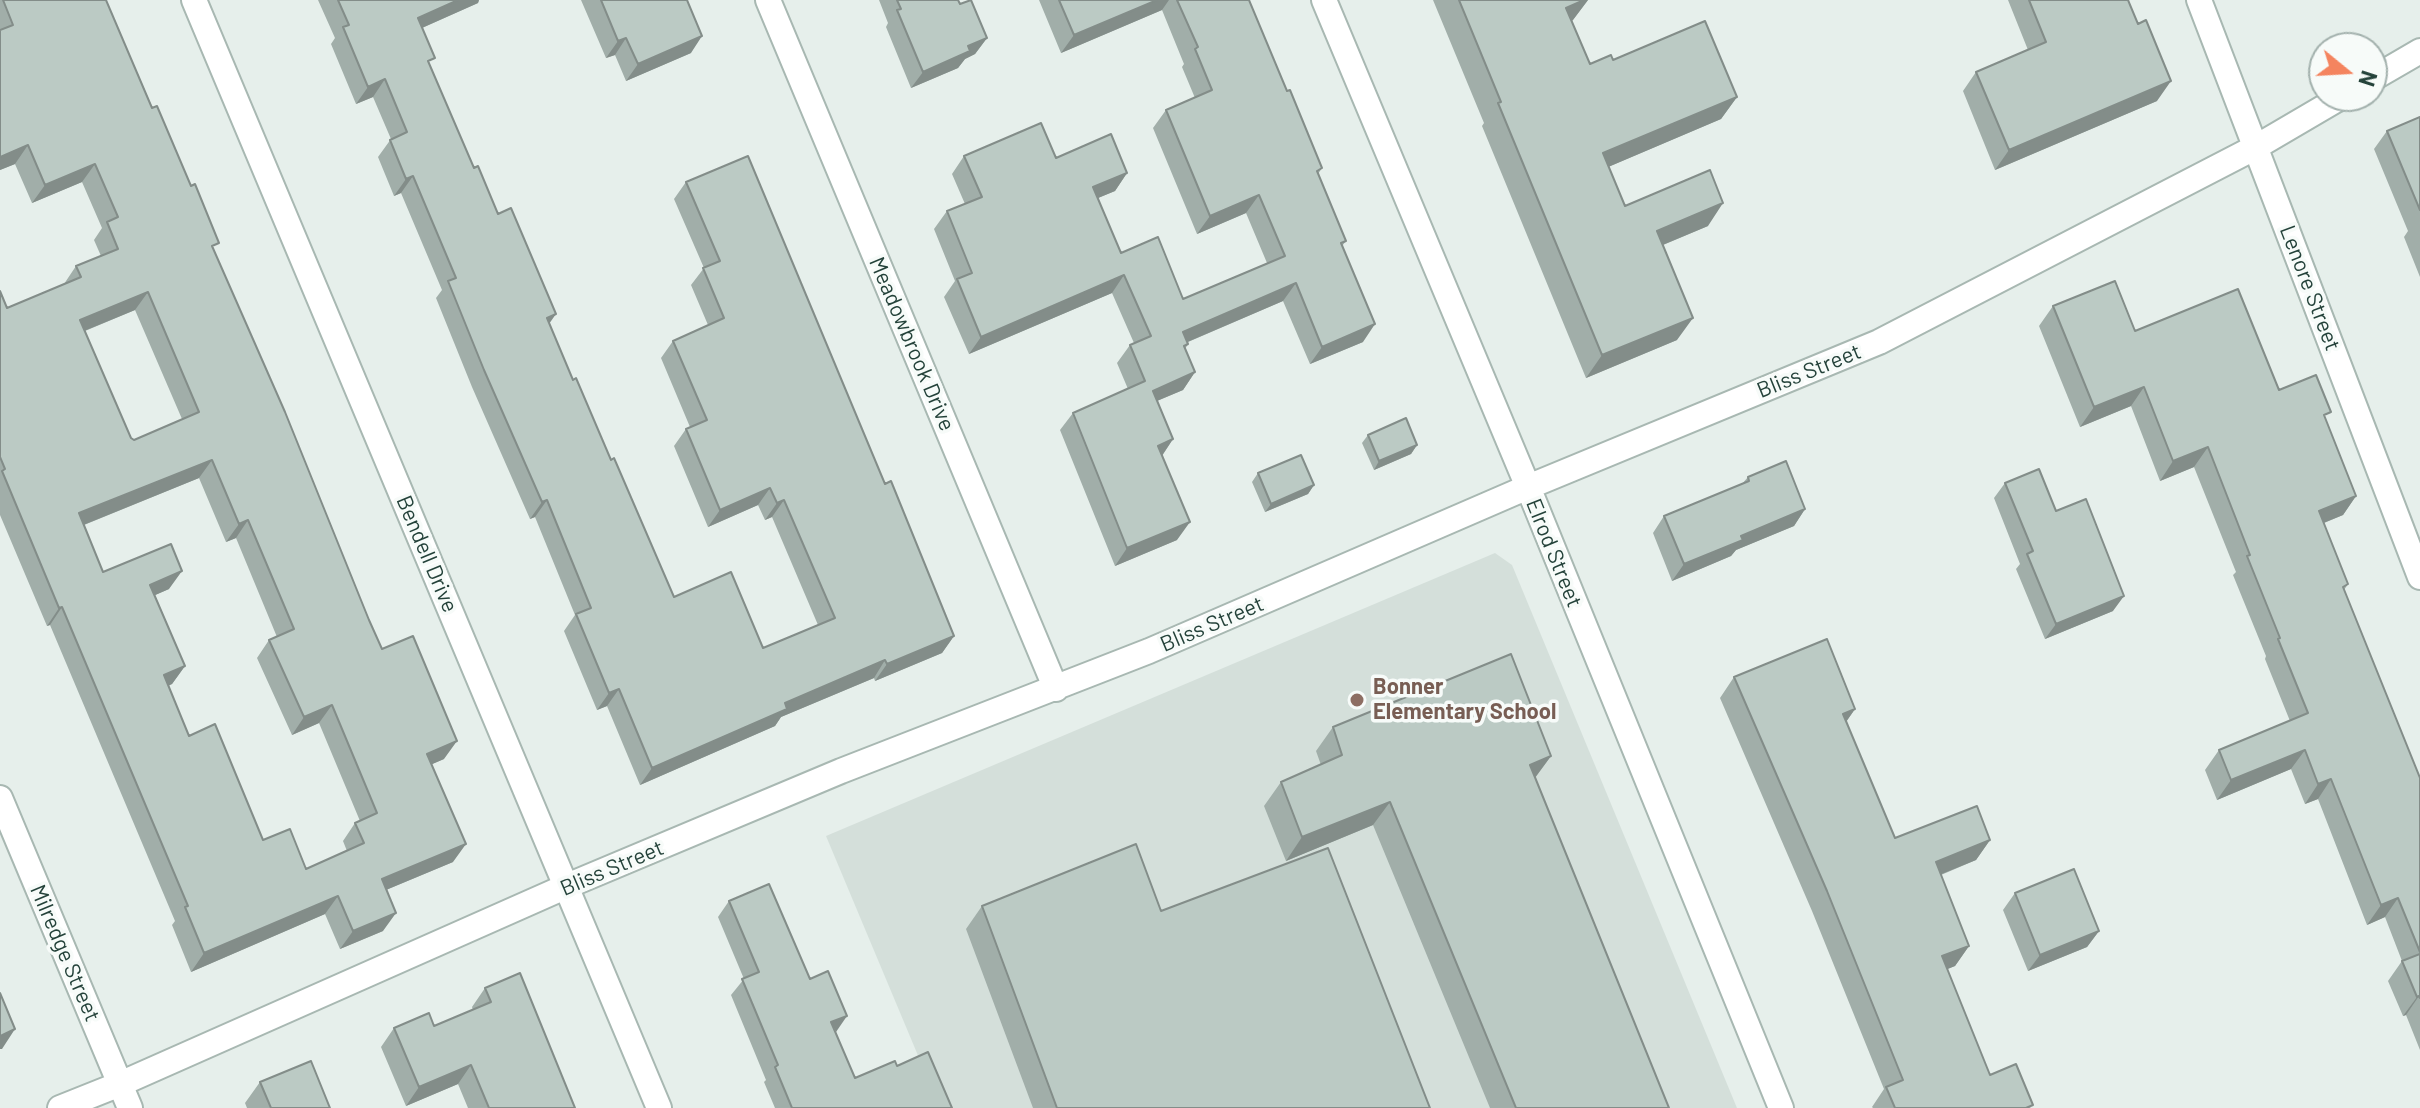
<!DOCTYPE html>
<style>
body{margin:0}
#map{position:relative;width:2420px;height:1108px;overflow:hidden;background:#e6efeb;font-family:Barlow,sans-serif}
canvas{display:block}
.north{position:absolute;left:2308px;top:32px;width:80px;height:80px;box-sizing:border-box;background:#f7fbf9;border:2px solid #a3b1ad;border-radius:50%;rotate:108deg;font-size:22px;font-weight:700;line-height:32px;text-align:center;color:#24423a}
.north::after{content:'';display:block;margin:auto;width:28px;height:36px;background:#f4845f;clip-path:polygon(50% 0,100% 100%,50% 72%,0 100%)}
</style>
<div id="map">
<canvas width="2420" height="1108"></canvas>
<div class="north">N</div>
</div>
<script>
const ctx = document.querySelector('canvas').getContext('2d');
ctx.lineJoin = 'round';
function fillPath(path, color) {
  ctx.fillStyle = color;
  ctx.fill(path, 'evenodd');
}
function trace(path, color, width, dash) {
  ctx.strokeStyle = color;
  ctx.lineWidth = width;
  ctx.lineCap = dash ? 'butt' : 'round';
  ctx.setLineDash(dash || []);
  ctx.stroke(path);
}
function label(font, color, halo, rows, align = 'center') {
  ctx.font = font + ' Barlow,sans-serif';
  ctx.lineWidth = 7;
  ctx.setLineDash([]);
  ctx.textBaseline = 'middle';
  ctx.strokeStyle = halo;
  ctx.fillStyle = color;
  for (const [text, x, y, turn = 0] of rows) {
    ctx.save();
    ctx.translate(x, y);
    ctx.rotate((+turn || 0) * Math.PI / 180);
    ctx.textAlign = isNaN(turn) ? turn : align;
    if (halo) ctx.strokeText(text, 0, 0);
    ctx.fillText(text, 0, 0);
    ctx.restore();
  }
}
const built = new Path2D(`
 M 1495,553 L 1512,565 L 1737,1108 L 940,1108 L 826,836 Z`);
const minor = new Path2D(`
 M 194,0 L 659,1108
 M 768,0 L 1056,689
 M 1324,0 L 1528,487 L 1781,1108
 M 2199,0 L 2420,577
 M 2372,79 L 2420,51
 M 0,798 L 130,1108
 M 60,1108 L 120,1084 L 567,886 L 841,771 L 1149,651 L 1528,487 L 1879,342 L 2256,147 L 2343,96`);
const wall = new Path2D(`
 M 0,0 L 106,0 L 214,250 L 369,620 L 382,649 L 444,759 L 432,764 L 453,862 L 386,890 L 383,931 L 340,949 L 325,914 L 191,972 L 172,925 L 175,921 L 50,625 L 47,626 L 0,515 L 0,291 L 7,308 L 64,284 L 76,266 L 101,256 L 94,240 L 102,228 L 82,182 L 32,203 L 15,164 L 0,170 ZM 135,310 L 182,419 L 134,440 L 131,438 L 85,331 ZM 199,478 L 226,542 L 236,538 L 277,637 L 269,640 L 257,658 L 292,735 L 319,723 L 360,821 L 355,823 L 343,841 L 347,851 L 306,869 L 263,840 L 189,736 L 168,686 L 172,684 L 185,666 L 155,595 L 169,589 L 103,572 L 84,525 Z
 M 318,0 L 479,0 L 478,3 L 422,28 L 430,66 L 474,168 L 498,214 L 549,324 L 573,380 L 674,597 L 763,648 L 818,625 L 772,517 L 765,520 L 758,505 L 708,527 L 674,446 L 686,429 L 690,427 L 661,358 L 673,341 L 708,325 L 691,285 L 704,268 L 674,199 L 686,182 L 885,484 L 954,636 L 942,653 L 875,681 L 874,678 L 781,717 L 775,726 L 640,785 L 607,706 L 597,710 L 564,631 L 575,615 L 535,517 L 530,519 L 472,387 L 436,298 L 442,290 L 401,193 L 394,196 L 378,157 L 391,139 L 373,97 L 356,104 L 331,44 L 335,38 Z
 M 581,0 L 687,0 L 691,53 L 626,81 L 615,55 L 606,58 Z
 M 879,0 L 958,0 L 987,38 L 975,54 L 965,59 L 958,68 L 911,88 L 886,27 L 888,23 Z
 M 1039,0 L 1249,0 L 1287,91 L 1322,168 L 1318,174 L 1346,241 L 1342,246 L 1363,342 L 1310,364 L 1283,301 L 1188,342 L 1188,344 L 1185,349 L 1195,372 L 1183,390 L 1157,401 L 1173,439 L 1162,456 L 1177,540 L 1115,566 L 1060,430 L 1073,413 L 1128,389 L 1117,363 L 1130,345 L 1134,343 L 1112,293 L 969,354 L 944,297 L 955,281 L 934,229 L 947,211 L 965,204 L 952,174 L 964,156 L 1056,158 L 1127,173 L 1115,191 L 1098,198 L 1121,253 L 1183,299 L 1267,263 L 1246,213 L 1197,234 L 1153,128 L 1166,110 L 1195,98 L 1182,67 L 1184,64 L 1162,10 L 1061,53 Z
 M 1433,0 L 1588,0 L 1572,21 L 1590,64 L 1613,60 L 1737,97 L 1721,119 L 1608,167 L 1625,206 L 1708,226 L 1663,245 L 1677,340 L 1586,378 L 1482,126 L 1484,123 Z
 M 2008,0 L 2128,0 L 2157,101 L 1995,170 L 1963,91 L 1976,72 L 2028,50 Z
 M 2420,117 L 2420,277 L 2404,237 L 2408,231 L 2374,149 L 2387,131 Z
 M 2053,306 L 2135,331 L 2279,390 L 2325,420 L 2356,496 L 2343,515 L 2324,523 L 2348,584 L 2344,590 L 2420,778 L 2420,1050 L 2406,1015 L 2403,1016 L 2388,981 L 2402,961 L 2385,917 L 2367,925 L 2318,799 L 2305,804 L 2291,769 L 2217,800 L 2205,770 L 2219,750 L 2290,721 L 2265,659 L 2266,656 L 2233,575 L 2236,572 L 2194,467 L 2160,481 L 2131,406 L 2080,427 L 2039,326 Z
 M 1368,435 L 1417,445 L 1411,454 L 1374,470 L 1362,443 Z
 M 1258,473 L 1314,485 L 1308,494 L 1265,512 L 1252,482 Z
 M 1748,477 L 1805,509 L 1794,526 L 1736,550 L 1731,556 L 1672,581 L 1653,533 L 1664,516 L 1742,484 Z
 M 2005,483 L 2113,611 L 2045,639 L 2016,569 L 2020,564 L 1994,498 Z
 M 1734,677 L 1855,709 L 1846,722 L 1895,838 L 1990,840 L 1976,860 L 1941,875 L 1969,946 L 1955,966 L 1947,969 L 1990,1075 L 2031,1108 L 1873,1108 L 1872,1107 L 1884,1089 L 1812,911 L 1720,698 Z
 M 1333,727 L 1551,756 L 1535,778 L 1669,1108 L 1490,1108 L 1373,825 L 1286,861 L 1264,806 L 1281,782 L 1321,765 L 1316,751 Z
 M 2015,893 L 2099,931 L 2087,947 L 2028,971 L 2003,910 Z
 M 729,901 L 810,979 L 835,1032 L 855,1078 L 897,1066 L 952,1108 L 775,1108 L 764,1082 L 766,1080 L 731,995 L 744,979 L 718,917 Z
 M 982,906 L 1161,911 L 1430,1108 L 1033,1108 L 966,929 Z
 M 485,988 L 575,1108 L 468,1108 L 458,1084 L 406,1106 L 381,1047 L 394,1028 L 434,1026 L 473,1010 L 472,1007 Z
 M 260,1082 L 330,1108 L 247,1108 L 245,1103 Z`);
const shadedWall = new Path2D(`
 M 458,0 L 479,0 L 478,3 L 406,35 L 418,18 Z
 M 1157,0 L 1169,0 L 1162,10 L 1061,53 L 1074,35 Z
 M 1584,0 L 1588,0 L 1573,20 L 1550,30 L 1566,8 Z
 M 702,36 L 691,53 L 626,81 L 638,64 Z
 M 626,38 L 615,55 L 606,58 L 618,41 Z
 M 987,38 L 975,54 L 965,59 L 958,68 L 911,88 L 923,72 L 968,46 Z
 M 385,79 L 373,97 L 356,104 L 368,87 Z
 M 2171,81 L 2157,101 L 1995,170 L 2009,150 Z
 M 1737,97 L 1721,119 L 1587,176 L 1603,153 Z
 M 28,145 L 15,164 L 0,170 L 0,157 Z
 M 95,164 L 82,182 L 32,203 L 45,185 Z
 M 1127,173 L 1115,191 L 1081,205 L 1093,187 Z
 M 413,176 L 401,193 L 394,196 L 406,179 Z
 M 1259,195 L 1246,213 L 1197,234 L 1210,216 Z
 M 1723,203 L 1708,226 L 1641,254 L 1657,231 Z
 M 1124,275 L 1112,293 L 969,354 L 981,337 Z
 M 1296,283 L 1283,301 L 1171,349 L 1183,332 Z
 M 148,292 L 135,310 L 67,338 L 80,320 Z
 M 556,314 L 544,331 L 547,318 Z
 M 1693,318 L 1677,340 L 1586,378 L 1602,355 Z
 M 1375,324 L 1363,342 L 1310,364 L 1322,347 Z
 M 1195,372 L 1183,390 L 1140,408 L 1153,391 Z
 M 2144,387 L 2131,406 L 2080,427 L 2094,407 Z
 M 1173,439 L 1161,457 L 1158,446 Z
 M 1417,445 L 1411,454 L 1374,470 L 1379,461 Z
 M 2208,447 L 2194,467 L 2160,481 L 2173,461 Z
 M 212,460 L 199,478 L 66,532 L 79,513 Z
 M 1314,485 L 1308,494 L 1265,512 L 1271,504 Z
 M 770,488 L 758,505 L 708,527 L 720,510 Z
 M 2356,496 L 2343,515 L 2306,530 L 2319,511 Z
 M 547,500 L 535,517 L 530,519 L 542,502 Z
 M 784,500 L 772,517 L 765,520 L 777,503 Z
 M 1805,509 L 1794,526 L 1736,550 L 1731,556 L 1672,581 L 1684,564 L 1741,536 Z
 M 248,520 L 236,538 L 226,542 L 239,524 Z
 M 1190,522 L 1177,540 L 1115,566 L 1127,548 Z
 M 182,571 L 169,589 L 137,603 L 150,585 Z
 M 2124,596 L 2113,611 L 2045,639 L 2056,624 Z
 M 62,607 L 50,625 L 47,626 L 59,608 Z
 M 954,636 L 942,653 L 875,681 L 887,664 Z
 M 885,660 L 874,678 L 781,717 L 775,726 L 640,785 L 652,768 L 785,703 Z
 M 185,666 L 172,684 L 151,693 L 164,675 Z
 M 619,689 L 607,706 L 597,710 L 609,693 Z
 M 332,705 L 319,723 L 292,735 L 304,717 Z
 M 1855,709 L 1841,729 L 1843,714 Z
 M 457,741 L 444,759 L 414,772 L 427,754 Z
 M 2305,750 L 2291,769 L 2217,800 L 2231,780 Z
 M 1551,756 L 1534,779 L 1530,765 Z
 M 2331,779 L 2318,799 L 2305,804 L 2318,784 Z
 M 1390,802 L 1373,825 L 1286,861 L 1302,837 Z
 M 1990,840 L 1976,860 L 1922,882 L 1936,862 Z
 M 466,844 L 453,862 L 369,897 L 382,879 Z
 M 338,896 L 325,914 L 191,972 L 204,953 Z
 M 2398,898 L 2385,917 L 2367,925 L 2381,905 Z
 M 396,913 L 383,931 L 340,949 L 353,931 Z
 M 2099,931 L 2087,947 L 2028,971 L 2040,955 Z
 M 1969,946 L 1955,966 L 1928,977 L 1942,956 Z
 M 2419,996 L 2406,1015 L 2403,1016 L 2417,997 Z
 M 847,1016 L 836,1032 L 831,1022 Z
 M 15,1029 L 2,1049 L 0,1049 L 0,1036 Z
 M 471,1065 L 458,1084 L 406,1106 L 419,1087 Z`);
const building = new Path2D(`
 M 3,0 L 106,0 L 152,108 L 157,106 L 191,186 L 195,184 L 219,243 L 212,246 L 285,412 L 369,620 L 382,649 L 413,636 L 457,741 L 427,754 L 466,844 L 382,879 L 396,913 L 353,931 L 338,896 L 204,953 L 185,907 L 188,906 L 62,607 L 59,608 L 2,471 L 5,469 L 0,457 L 0,291 L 7,308 L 81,277 L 76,266 L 118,249 L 107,222 L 118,217 L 95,164 L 45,185 L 28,145 L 0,157 L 0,30 L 13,25 ZM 148,292 L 199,412 L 134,440 L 131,438 L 80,320 ZM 212,460 L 239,524 L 248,520 L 294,629 L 269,640 L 304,717 L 332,705 L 377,813 L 355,823 L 364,843 L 306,869 L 290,829 L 263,840 L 215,724 L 189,736 L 164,675 L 185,666 L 150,585 L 182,571 L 171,544 L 103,572 L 79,513 Z
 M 338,0 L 458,0 L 418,18 L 435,58 L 428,61 L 474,168 L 478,166 L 498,214 L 511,208 L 556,314 L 547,318 L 573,380 L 576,378 L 611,460 L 614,458 L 674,597 L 731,572 L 763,648 L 835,618 L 784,500 L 777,503 L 770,488 L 720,510 L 686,429 L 707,420 L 673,341 L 724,318 L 703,268 L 720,261 L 686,182 L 748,156 L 885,484 L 891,481 L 954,636 L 887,664 L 885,660 L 785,703 L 787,709 L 652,768 L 619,689 L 609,693 L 576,614 L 591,608 L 547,500 L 542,502 L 484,370 L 448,281 L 456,278 L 413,176 L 406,179 L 390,140 L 407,132 L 385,79 L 368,87 L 343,27 L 349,25 Z
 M 601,0 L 687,0 L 702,36 L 638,64 L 626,38 L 618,41 Z
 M 897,0 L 958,0 L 960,4 L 971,0 L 987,38 L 968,46 L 970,51 L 923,72 L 897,10 L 901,9 Z
 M 1059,0 L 1157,0 L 1074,35 Z
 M 1177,0 L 1249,0 L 1287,91 L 1290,90 L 1322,168 L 1317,171 L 1346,241 L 1341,243 L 1375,324 L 1322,347 L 1296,283 L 1183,332 L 1188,344 L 1184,346 L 1195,372 L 1153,391 L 1173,439 L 1158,446 L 1190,522 L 1127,548 L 1073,413 L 1145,381 L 1130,345 L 1151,336 L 1124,275 L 981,337 L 957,279 L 972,273 L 947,211 L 982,197 L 964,156 L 1041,123 L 1056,158 L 1111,134 L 1127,173 L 1093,187 L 1121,253 L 1158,237 L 1183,299 L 1285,256 L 1259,195 L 1210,216 L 1166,110 L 1212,90 L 1195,49 L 1198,47 Z
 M 1459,0 L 1584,0 L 1566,8 L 1590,64 L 1611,55 L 1613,60 L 1705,21 L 1737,97 L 1603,153 L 1625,206 L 1710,170 L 1723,203 L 1657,231 L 1693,318 L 1602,355 L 1498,103 L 1501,102 Z
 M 2029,0 L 2128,0 L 2138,24 L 2146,20 L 2171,81 L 2009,150 L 1976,72 L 2046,42 Z
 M 2420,117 L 2420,210 L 2387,131 Z
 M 2115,281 L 2135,331 L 2238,289 L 2279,390 L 2316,375 L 2331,412 L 2324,415 L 2356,496 L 2319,511 L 2348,584 L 2343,587 L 2420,778 L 2420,952 L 2398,898 L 2381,905 L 2331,779 L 2318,784 L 2305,750 L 2231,780 L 2219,750 L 2308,713 L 2278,639 L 2280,638 L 2247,556 L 2250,555 L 2208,447 L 2173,461 L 2144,387 L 2094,407 L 2053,306 Z
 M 1406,418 L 1417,445 L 1379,461 L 1368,435 Z
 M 1301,455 L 1314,485 L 1271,504 L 1258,473 Z
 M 1786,461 L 1805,509 L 1741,536 L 1743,540 L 1684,564 L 1664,516 L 1749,481 L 1748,477 Z
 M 2039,469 L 2056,511 L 2086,499 L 2124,596 L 2056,624 L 2027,554 L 2033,551 L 2005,483 Z
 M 1827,639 L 1855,709 L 1843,714 L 1895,838 L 1977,806 L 1990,840 L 1936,862 L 1969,946 L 1942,956 L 1990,1075 L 2016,1064 L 2033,1105 L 2026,1108 L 1895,1108 L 1886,1087 L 1903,1080 L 1827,891 L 1734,677 Z
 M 1511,654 L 1551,756 L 1530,765 L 1669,1108 L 1516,1108 L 1390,802 L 1302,837 L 1281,782 L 1342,755 L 1333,727 Z
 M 1136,844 L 1161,911 L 1328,848 L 1430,1108 L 1057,1108 L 982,906 Z
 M 2074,869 L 2099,931 L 2040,955 L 2015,893 Z
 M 769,884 L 810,979 L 828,971 L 847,1016 L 831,1022 L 855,1078 L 895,1061 L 897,1066 L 928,1052 L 952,1108 L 792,1108 L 775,1067 L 778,1065 L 742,979 L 759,972 L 729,901 Z
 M 2420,954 L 2420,998 L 2419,996 L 2417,997 L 2402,961 Z
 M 520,973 L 575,1108 L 489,1108 L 471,1065 L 419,1087 L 394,1028 L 429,1013 L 434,1026 L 491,1002 L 485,988 Z
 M 0,993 L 15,1029 L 0,1036 Z
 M 311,1061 L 330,1108 L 271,1108 L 260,1082 Z`);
const markers = [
 [1357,700,8,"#8d6e63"]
];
const streetNames = [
 ["Lenore Street",2310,288,69],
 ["Meadowbrook Drive",912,344,67],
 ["Bliss Street",1809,371,-22],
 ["Elrod Street",1554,553,68],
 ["Bendell Drive",427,554,67],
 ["Bliss Street",1212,624,-23],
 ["Bliss Street",612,868,-23],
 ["Milredge Street",65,953,67]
];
const educationNames = [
 ["Bonner",1373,687],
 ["Elementary School",1373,712]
];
fillPath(built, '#d4dfda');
trace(minor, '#a8b8b2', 28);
trace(minor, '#fff', 24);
fillPath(wall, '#a1aea9');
fillPath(shadedWall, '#838d89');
fillPath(building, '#bbcac4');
trace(building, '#838d89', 2);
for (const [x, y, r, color] of markers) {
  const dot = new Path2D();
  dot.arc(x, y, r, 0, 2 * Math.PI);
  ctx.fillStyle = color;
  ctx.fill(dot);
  trace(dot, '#f7fbf9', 3);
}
label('22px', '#24423a', '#f7fbf9', streetNames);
label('bold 22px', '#785e54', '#f7fbf9', educationNames, 'left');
</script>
